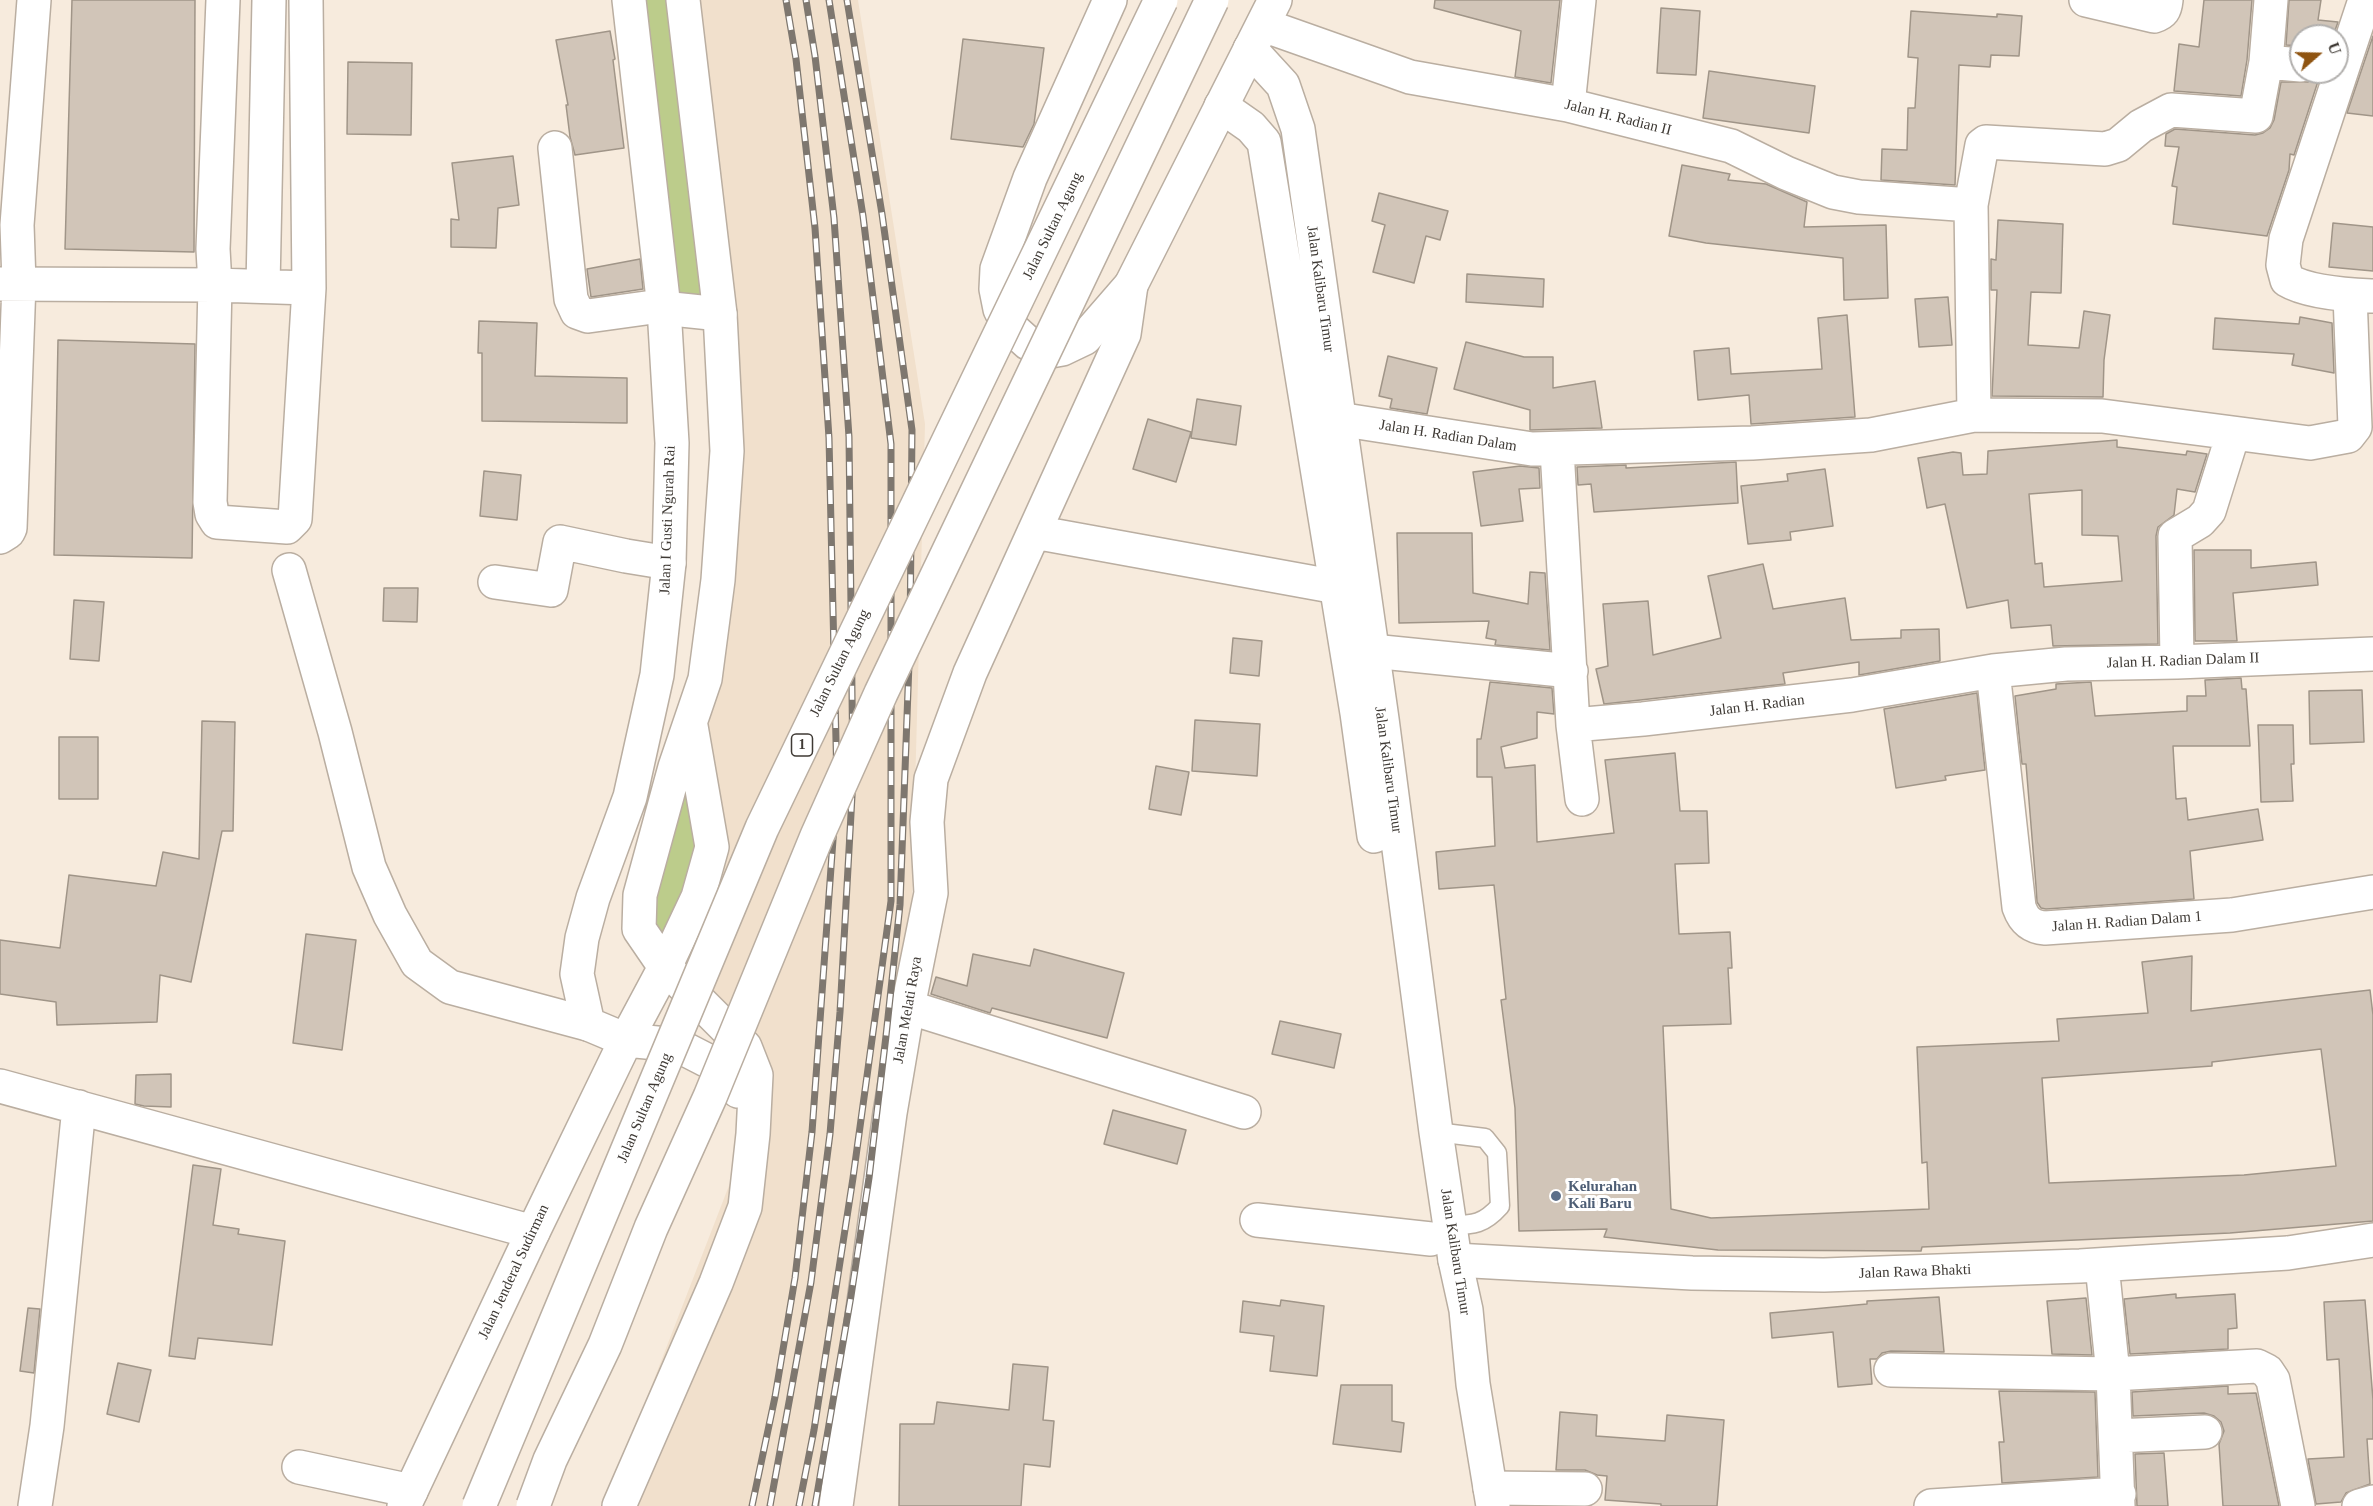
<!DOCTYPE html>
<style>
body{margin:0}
#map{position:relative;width:2373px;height:1506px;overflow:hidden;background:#f7ebdd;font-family:Georgia,serif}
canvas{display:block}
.north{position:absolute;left:2289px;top:24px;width:60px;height:60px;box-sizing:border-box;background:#fff;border:2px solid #b2b0ae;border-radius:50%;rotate:70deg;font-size:16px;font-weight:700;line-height:24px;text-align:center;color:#3f3a35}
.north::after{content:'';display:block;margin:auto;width:21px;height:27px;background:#8f5411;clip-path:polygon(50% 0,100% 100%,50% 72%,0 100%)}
</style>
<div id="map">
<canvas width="2373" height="1506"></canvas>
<div class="north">U</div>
</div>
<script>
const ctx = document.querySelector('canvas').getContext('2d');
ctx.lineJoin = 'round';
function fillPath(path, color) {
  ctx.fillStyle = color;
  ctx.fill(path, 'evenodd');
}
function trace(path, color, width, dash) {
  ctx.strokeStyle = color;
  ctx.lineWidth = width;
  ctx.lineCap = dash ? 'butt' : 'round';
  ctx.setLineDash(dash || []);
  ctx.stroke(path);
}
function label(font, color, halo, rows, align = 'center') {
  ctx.font = font + ' Georgia,serif';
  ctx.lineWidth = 6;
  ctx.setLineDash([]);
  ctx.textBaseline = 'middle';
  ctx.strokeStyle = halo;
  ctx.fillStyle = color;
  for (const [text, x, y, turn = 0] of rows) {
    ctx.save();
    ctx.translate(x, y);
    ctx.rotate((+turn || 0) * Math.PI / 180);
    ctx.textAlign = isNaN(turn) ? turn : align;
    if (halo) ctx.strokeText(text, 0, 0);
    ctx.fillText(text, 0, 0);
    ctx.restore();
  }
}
const built = new Path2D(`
 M 683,0 L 858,0 L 925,424 L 912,899 L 849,1371 L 824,1506 L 605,1506 L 754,1121 L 756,1075 L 665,967 L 725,426 Z`);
const green = new Path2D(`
 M 629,0 L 683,0 L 720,314 L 664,308 Z
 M 675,767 L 712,847 L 665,967 L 640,895 Z`);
const building = new Path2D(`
 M 72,0 L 195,0 L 194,252 L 65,249 Z
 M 1435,0 L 1560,0 L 1551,83 L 1515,77 L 1521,31 L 1434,8 Z
 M 2204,0 L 2252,0 L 2247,60 L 2241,96 L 2174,91 L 2179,44 L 2199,47 Z
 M 2289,0 L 2321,0 L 2318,20 L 2338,22 L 2333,36 L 2301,36 L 2301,46 L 2286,45 Z
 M 1661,8 L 1700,11 L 1696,75 L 1657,73 Z
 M 1911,11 L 1997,17 L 1997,14 L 2022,16 L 2019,56 L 1991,55 L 1990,67 L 1959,65 L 1955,185 L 1881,180 L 1882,149 L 1907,150 L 1908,108 L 1915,108 L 1918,58 L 1908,57 Z
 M 610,31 L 615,59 L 613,60 L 624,148 L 575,155 L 570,137 L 566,105 L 568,105 L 556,40 Z
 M 2373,36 L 2373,116 L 2347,113 Z
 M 963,39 L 1044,48 L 1034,124 L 1023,147 L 951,139 Z
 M 348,62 L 412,63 L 411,135 L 347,134 Z
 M 1709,71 L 1815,86 L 1809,133 L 1703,118 Z
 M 2318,72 L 2321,72 L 2294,155 L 2290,154 L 2289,170 L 2267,236 L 2173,224 L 2177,187 L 2172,186 L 2179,147 L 2165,146 L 2166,134 L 2175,129 L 2255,135 L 2263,133 L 2270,128 L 2274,120 L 2281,82 L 2308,82 Z
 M 513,156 L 519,205 L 498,208 L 496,248 L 451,247 L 451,219 L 459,220 L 452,163 Z
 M 1682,165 L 1730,174 L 1728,180 L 1766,184 L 1807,202 L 1804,227 L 1886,225 L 1888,298 L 1844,300 L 1843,258 L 1706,243 L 1669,236 Z
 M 1379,193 L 1448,211 L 1440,240 L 1426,236 L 1414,283 L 1373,272 L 1385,225 L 1372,221 Z
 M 1998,220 L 2063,224 L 2061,293 L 2031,292 L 2028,345 L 2079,348 L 2084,311 L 2110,315 L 2104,360 L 2103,397 L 1992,396 L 1997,290 L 1991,290 L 1991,259 L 1996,260 Z
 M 2333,223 L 2373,227 L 2373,271 L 2329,267 Z
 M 640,259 L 643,289 L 591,297 L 587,269 Z
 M 1467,274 L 1544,279 L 1543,307 L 1466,302 Z
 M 1948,297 L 1952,345 L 1919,347 L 1915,299 Z
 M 1847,315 L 1855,417 L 1751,424 L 1749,395 L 1698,400 L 1694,351 L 1729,348 L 1731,374 L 1822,369 L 1818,318 Z
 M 2300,317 L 2332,323 L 2334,373 L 2292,365 L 2294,354 L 2213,349 L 2215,318 L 2299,324 Z
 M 479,321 L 537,323 L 535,376 L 627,378 L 627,423 L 482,421 L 482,353 L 478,353 Z
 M 58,340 L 195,344 L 192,558 L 54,555 Z
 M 1466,342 L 1524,357 L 1553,357 L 1553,388 L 1595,381 L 1602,428 L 1530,430 L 1530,410 L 1454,389 Z
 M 1388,356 L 1437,368 L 1427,414 L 1390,408 L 1392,399 L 1379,396 Z
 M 1197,399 L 1241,406 L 1236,445 L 1191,438 Z
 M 1148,419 L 1191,432 L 1176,482 L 1133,469 Z
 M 2117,440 L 2117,447 L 2186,455 L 2187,451 L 2207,454 L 2195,492 L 2177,489 L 2174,515 L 2158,527 L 2156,536 L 2158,644 L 2053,646 L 2051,625 L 2011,628 L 2008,600 L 1967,608 L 1945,504 L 1927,508 L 1918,458 L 1953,452 L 1961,453 L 1963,475 L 1987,474 L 1988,451 ZM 2082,490 L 2082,535 L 2118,536 L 2122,581 L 2044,587 L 2042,563 L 2035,564 L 2029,494 Z
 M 1736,462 L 1738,503 L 1594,512 L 1591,484 L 1578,485 L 1577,467 L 1626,465 L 1626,468 Z
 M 1520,466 L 1539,468 L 1540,488 L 1519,489 L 1523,521 L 1481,526 L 1473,472 Z
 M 1825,469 L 1833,526 L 1790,532 L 1791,540 L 1748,544 L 1741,486 L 1788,481 L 1787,474 Z
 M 484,471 L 521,475 L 517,520 L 480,516 Z
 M 1397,533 L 1472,533 L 1473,593 L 1528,604 L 1530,572 L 1545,573 L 1550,650 L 1495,645 L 1496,640 L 1486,638 L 1489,621 L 1399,623 Z
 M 2194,550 L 2251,550 L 2251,568 L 2316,562 L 2318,585 L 2233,593 L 2237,641 L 2195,641 Z
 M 1763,564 L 1773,609 L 1845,598 L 1851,640 L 1901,638 L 1901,630 L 1939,629 L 1940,661 L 1859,675 L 1859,662 L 1783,673 L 1785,684 L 1604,704 L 1596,669 L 1608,666 L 1603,604 L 1648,601 L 1653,655 L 1721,638 L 1708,576 Z
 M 384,588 L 418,588 L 417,622 L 383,621 Z
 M 74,600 L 104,602 L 99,661 L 70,659 Z
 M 1233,638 L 1262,641 L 1259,676 L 1230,673 Z
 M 2241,678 L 2242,689 L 2246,689 L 2250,746 L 2173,746 L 2176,799 L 2186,798 L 2188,820 L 2258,809 L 2263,840 L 2190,851 L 2194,899 L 2046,909 L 2041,908 L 2037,902 L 2036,886 L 2026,764 L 2022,764 L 2015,696 L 2056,689 L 2056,684 L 2091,682 L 2095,716 L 2187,711 L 2187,696 L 2206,696 L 2205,680 Z
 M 1490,682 L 1552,688 L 1554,714 L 1537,712 L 1537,738 L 1501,747 L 1505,768 L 1535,765 L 1537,842 L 1614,833 L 1605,760 L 1675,753 L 1680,811 L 1707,811 L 1709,863 L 1675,864 L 1679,934 L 1730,932 L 1732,968 L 1728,968 L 1731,1024 L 1663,1026 L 1671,1209 L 1711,1218 L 1929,1209 L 1927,1162 L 1922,1163 L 1917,1047 L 2059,1041 L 2057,1019 L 2148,1013 L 2142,962 L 2192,956 L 2191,1011 L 2370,990 L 2373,1015 L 2373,1221 L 2230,1233 L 1922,1247 L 1921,1251 L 1718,1250 L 1604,1237 L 1607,1229 L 1519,1231 L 1515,1108 L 1501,1000 L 1506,999 L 1494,885 L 1439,889 L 1436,852 L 1495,846 L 1492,777 L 1477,777 L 1477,739 L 1481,739 ZM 2321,1049 L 2336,1166 L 2244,1175 L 2049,1183 L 2042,1078 L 2212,1066 L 2212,1062 Z
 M 2362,690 L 2364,742 L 2310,744 L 2309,691 Z
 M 1977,693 L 1985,770 L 1945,776 L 1946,780 L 1896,788 L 1884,709 Z
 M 1195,720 L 1260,724 L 1257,776 L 1192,771 Z
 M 202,721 L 235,722 L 233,831 L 222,831 L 191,982 L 160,975 L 157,1022 L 57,1025 L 56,1002 L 0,994 L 0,940 L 60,948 L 69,875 L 156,886 L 163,852 L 199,859 Z
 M 2258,725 L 2293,725 L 2294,764 L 2291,764 L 2293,801 L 2261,802 Z
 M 59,737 L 98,737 L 98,799 L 59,799 Z
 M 1156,766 L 1189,772 L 1181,815 L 1149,809 Z
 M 306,934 L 356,940 L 342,1050 L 293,1043 Z
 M 1034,949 L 1124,973 L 1107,1038 L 992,1008 L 990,1013 L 931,994 L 936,977 L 967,986 L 973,954 L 1030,966 Z
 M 1280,1021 L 1341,1034 L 1334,1068 L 1272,1054 Z
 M 171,1074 L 171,1107 L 144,1106 L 135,1104 L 136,1075 Z
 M 1113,1110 L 1186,1130 L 1177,1164 L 1104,1144 Z
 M 193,1165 L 221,1169 L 213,1225 L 239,1229 L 238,1234 L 285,1241 L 272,1345 L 198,1338 L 195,1359 L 169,1356 Z
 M 2176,1294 L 2176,1298 L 2235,1294 L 2237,1328 L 2228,1329 L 2228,1349 L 2130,1354 L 2124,1299 Z
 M 1939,1297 L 1944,1352 L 1891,1351 L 1882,1353 L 1877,1359 L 1870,1359 L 1872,1384 L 1838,1387 L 1833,1332 L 1772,1338 L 1770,1313 L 1867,1304 L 1867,1301 Z
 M 2086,1298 L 2092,1355 L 2052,1354 L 2047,1301 Z
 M 1281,1300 L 1324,1306 L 1317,1376 L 1270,1371 L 1274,1336 L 1240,1332 L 1243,1301 L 1280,1306 Z
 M 2365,1300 L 2373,1400 L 2373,1439 L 2367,1439 L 2370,1484 L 2346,1493 L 2341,1502 L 2316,1504 L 2308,1459 L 2344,1457 L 2339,1359 L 2327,1360 L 2324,1302 Z
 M 28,1308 L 40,1309 L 34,1373 L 20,1371 Z
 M 118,1363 L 151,1370 L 139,1422 L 107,1414 Z
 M 1013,1364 L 1048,1367 L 1043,1420 L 1054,1421 L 1050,1467 L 1024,1464 L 1021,1506 L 899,1506 L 900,1424 L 934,1424 L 937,1402 L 1009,1410 Z
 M 1341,1385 L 1392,1385 L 1392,1421 L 1404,1423 L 1401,1452 L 1333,1444 Z
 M 2228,1386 L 2228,1394 L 2256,1393 L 2279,1506 L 2223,1506 L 2219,1444 L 2224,1431 L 2221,1422 L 2214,1416 L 2204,1413 L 2133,1416 L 2132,1392 Z
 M 1999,1391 L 2095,1392 L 2098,1477 L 2002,1483 L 1999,1442 L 2004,1442 Z
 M 1560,1412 L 1597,1415 L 1596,1436 L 1665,1441 L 1667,1415 L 1724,1420 L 1717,1506 L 1661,1506 L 1661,1504 L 1605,1500 L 1607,1476 L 1597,1475 L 1585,1470 L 1556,1470 Z
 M 2164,1453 L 2168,1506 L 2137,1506 L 2135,1454 Z`);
const lane = new Path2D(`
 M 1436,1132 L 1485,1138 L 1497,1153 L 1500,1206 C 1484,1224 1474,1225 1451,1225`);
const street = new Path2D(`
 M 223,0 L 213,249 L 215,285 L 210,502 L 212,514 L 217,522 L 287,527 L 295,519 L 309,288 L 306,0
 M 2086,0 L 2154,16 C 2163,13 2165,10 2166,0
 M 2365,0 L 2286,239 L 2283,265 L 2287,280 C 2307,292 2347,295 2371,296
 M 1263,25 L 1410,77 L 1568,105 L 1731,146 L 1786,173 L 1833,192 L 1859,197 L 1971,205
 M 2266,62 L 2301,65
 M 1568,105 L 1579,0
 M 555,148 L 571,299 L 577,312 L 588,316 L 653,307 L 720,314
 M 0,284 L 215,285 L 309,288
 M 263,286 L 269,0
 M 1974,415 L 1971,205 L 1982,145 L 1986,142 L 2105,149 L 2118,145 L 2141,126 L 2171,110 L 2256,116 L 2266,62 L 2271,0
 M 1338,419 L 1532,449 L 1752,443 L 1871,435 L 1974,415 L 2102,416 L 2310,443 L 2348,436 L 2355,427 L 2350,295
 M 1557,450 L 1573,725 L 1643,719 L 1852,695 L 1993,671 L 2066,664 L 2177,662 L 2373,654
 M 1034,532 L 1337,587
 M 0,537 L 8,532 L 10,528 L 19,283 L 17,225 L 34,0
 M 289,570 L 335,732 L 369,867 L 390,915 L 417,963 L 450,987 L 588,1024
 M 495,582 L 551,590 L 560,542 L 626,556 L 669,563
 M 1372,651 L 1571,671
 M 2177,662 L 2175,536 L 2200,521 L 2209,511 L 2233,434
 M 1993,671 L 2019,907 C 2024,921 2031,927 2045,928 L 2232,915 L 2373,892
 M 1573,725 L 1582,799
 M 908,1007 L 1244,1112
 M 0,1086 L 533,1232
 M 1257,1220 L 1431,1239
 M 1455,1260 L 1692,1273 L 1824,1275 L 2080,1266 L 2288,1253 L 2373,1240
 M 2102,1265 L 2113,1374 L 2118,1506
 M 1891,1370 L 2113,1374 L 2257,1366 L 2267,1371 L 2273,1380 L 2298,1506
 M 2116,1436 L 2205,1432
 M 299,1467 L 411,1491
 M 1490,1488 L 1585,1489
 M 35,1506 L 47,1426 L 79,1107
 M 836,1506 L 890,1113 L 908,1007 L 931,893 L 927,822 L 931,779 L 970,673 L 1124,334 L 1131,285
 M 1931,1506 L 2119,1494
 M 2359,1506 L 2373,1502`);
const secondary = new Path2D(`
 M 1250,49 L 1283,85 L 1298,129 L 1382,719 L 1436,1132 L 1455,1260 L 1466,1310 L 1473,1384 L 1493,1506
 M 1221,106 L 1251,127 L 1264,142 L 1357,713 L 1374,836`);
const primary = new Path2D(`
 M 629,0 L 664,308 L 672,443 L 669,563 L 657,675 L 630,797 L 593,898 L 582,938 L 577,974 L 588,1024 L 626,1040 L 677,1045 L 712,1063 L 731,1079 L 738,1091
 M 404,1506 L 533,1232 L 626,1040 L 665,967 L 698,897 L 712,847 L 691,726
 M 619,1506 L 716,1283 L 745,1207 L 753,1134 L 756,1075 L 745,1047 L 665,967 L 639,929 L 640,895 L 675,767 L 705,679 L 718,580 L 727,451 L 720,314 L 683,0`);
const highway = new Path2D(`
 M 1110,0 L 1030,178 L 997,269 L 996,289 L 1000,309 L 1008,325 L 1028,343 L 1045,352 L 1062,349 L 1085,338 L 1131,285 L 1275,0`);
const rail = new Path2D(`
 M 752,1506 L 775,1397 L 795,1278 L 812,1132 L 837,784 L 829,438 L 815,228 L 796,59 L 786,0
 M 770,1506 L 811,1282 L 830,1134 L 840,1012 L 853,778 L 849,437 L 834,218 L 815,56 L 806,0
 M 799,1506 L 814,1430 L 853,1178 L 891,901 L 891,444 L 863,216 L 829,0
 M 815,1506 L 851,1296 L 869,1178 L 886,1036 L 900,905 L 910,636 L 912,430 L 882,214 L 847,0`);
const highwayBridge = new Path2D(`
 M 479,1506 L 762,828 L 1161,0
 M 533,1506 L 550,1460 L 605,1345 L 651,1228 L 710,1097 L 817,836 L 881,693 L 1212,0`);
const markers = [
 [1556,1196,6,"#5c6f8a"]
];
const shields = [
 [802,745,21]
];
const shieldNames = [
 ["1",802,745]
];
const streetNames = [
 ["Jalan H. Radian II",1618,118,14],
 ["Jalan Sultan Agung",1053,226,-64],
 ["Jalan Kalibaru Timur",1320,289,82],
 ["Jalan H. Radian Dalam",1448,436,9],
 ["Jalan I Gusti Ngurah Rai",668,520,-88],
 ["Jalan H. Radian Dalam II",2183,661,-2],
 ["Jalan Sultan Agung",840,663,-64],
 ["Jalan H. Radian",1757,706,-7],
 ["Jalan Kalibaru Timur",1388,770,82],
 ["Jalan H. Radian Dalam 1",2127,922,-4],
 ["Jalan Melati Raya",908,1010,-80],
 ["Jalan Sultan Agung",645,1108,-67],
 ["Jalan Kalibaru Timur",1455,1252,81],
 ["Jalan Jenderal Sudirman",514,1272,-65],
 ["Jalan Rawa Bhakti",1915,1272,-2]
];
const serviceNames = [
 ["Kelurahan",1568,1187],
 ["Kali Baru",1568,1204]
];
fillPath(built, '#f1e0cc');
fillPath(green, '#bccc8b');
fillPath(building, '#d1c5b8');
trace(building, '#a09588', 1.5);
trace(lane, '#baaea1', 21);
trace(street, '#baaea1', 36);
trace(secondary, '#baaea1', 36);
trace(primary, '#baaea1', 36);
trace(highway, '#baaea1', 36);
trace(lane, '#fff', 18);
trace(street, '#fff', 33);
trace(secondary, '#fff', 33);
trace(primary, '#fff', 33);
trace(highway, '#fff', 33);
trace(rail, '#7e776f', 7);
trace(rail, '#fff', 4.5, [14]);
trace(highwayBridge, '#baaea1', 36, []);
trace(highwayBridge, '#fff', 33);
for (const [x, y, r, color] of markers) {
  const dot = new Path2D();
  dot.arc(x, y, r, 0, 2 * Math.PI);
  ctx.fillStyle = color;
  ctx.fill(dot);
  trace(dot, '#fff', 2);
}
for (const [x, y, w] of shields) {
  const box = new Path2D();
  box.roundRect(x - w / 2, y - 11, w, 22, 4.5);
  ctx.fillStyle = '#fff';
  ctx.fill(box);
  trace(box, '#3f3a35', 1.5);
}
label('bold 14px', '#3f3a35', null, shieldNames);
label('15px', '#3f3a35', '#fff', streetNames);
label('bold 15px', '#4e5e75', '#fff', serviceNames, 'left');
</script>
